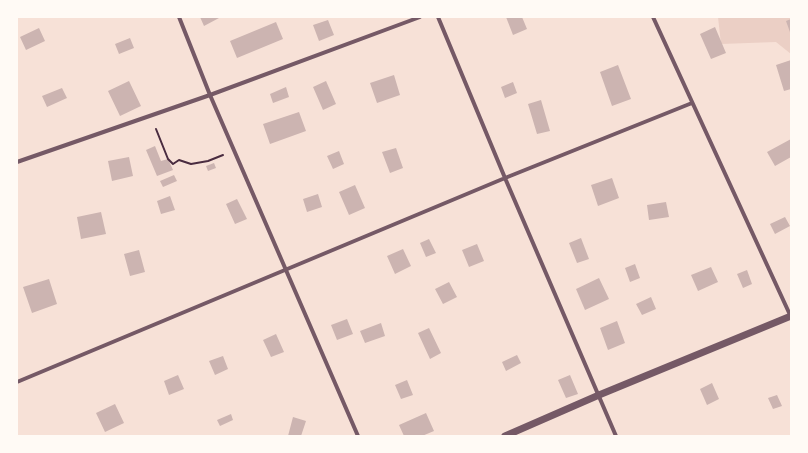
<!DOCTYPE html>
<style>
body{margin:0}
#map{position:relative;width:808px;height:453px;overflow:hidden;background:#f7e1d7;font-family:"DM Sans",sans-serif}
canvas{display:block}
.frame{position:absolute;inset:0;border:18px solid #fffaf5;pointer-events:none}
</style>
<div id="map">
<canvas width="808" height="453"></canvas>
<div class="frame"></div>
</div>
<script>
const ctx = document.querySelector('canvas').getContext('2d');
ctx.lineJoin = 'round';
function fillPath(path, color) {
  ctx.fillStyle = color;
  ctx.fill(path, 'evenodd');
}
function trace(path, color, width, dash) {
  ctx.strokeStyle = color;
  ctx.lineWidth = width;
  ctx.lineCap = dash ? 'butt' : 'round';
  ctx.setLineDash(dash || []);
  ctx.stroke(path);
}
const green = new Path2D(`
 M 718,17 L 791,17 L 791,54 L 776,42 L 721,44 Z`);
const building = new Path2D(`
 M 200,17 L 219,17 L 219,18 L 204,26 Z
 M 506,17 L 522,17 L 527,29 L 513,35 Z
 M 791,19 L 791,35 L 786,21 Z
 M 328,20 L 334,35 L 319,41 L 313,25 Z
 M 276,22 L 283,39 L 237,58 L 230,41 Z
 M 715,27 L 726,53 L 711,59 L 700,34 Z
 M 39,28 L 45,41 L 26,50 L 20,37 Z
 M 130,38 L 134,48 L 119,54 L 115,44 Z
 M 791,60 L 791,89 L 784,91 L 776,65 Z
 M 618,65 L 631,99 L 612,106 L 600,72 Z
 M 394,75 L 400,95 L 377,103 L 370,83 Z
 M 129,81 L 141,106 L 120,116 L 108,91 Z
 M 326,81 L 336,104 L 323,110 L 313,87 Z
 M 513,82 L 517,93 L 505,98 L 501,87 Z
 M 286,87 L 289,97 L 273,103 L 270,94 Z
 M 62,88 L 67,98 L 47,107 L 42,96 Z
 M 541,100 L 550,131 L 537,134 L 528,104 Z
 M 299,112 L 306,131 L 270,144 L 263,124 Z
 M 791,139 L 791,157 L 775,166 L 767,152 Z
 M 155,146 L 161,161 L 168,159 L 173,170 L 157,176 L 146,150 Z
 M 396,148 L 403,168 L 390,173 L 382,152 Z
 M 339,151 L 344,164 L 333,169 L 327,156 Z
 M 129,157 L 133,176 L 112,181 L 108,161 Z
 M 214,163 L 216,168 L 208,171 L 206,166 Z
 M 174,175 L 177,181 L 163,187 L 160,181 Z
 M 612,178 L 619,198 L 598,206 L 591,185 Z
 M 355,185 L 365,208 L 349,215 L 339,192 Z
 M 318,194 L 322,207 L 307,212 L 303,199 Z
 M 170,196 L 175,210 L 161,214 L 157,201 Z
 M 237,199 L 247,219 L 235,224 L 226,204 Z
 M 666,202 L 669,217 L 649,220 L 647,205 Z
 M 101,212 L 106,234 L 81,239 L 77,217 Z
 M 785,217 L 790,226 L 775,234 L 770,224 Z
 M 581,238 L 589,259 L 577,263 L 569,243 Z
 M 429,239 L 436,253 L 426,257 L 420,243 Z
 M 477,244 L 484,261 L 469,267 L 462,250 Z
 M 403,249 L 411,266 L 395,274 L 387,256 Z
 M 139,250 L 145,272 L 130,276 L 124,254 Z
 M 635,264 L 640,278 L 630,282 L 625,268 Z
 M 711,267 L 718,282 L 698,291 L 691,275 Z
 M 747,270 L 752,284 L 743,288 L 737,274 Z
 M 599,278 L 609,299 L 585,310 L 576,289 Z
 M 49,279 L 57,304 L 32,313 L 23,287 Z
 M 449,282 L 457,297 L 443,304 L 435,289 Z
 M 651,297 L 656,309 L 642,315 L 636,304 Z
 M 347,319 L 353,334 L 337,340 L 331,325 Z
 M 617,321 L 625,343 L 608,350 L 600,328 Z
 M 381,323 L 385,336 L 365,343 L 360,331 Z
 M 429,328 L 441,353 L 430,359 L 418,333 Z
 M 276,334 L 284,352 L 271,357 L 263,340 Z
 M 517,355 L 521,363 L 506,371 L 502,362 Z
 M 223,356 L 228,369 L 215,375 L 209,361 Z
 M 178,375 L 184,389 L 169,395 L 164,381 Z
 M 570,375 L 578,394 L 566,398 L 558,380 Z
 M 407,380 L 413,395 L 401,399 L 395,385 Z
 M 712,383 L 719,399 L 707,405 L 700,389 Z
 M 777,395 L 782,406 L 773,409 L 768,398 Z
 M 115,404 L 124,423 L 105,432 L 96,413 Z
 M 426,413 L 434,431 L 422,436 L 404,436 L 399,425 Z
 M 231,414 L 233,420 L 220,426 L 217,420 Z
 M 293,417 L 306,421 L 301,436 L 288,436 Z`);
const path = new Path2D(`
 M 156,129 L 168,159 L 173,164 L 179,160 L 191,164 L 208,161 L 223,155`);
const minor = new Path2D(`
 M 179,17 L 210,95 L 358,436
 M 438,17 L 505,178 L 616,436
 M 653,17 L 791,317
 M 17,162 L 210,95 L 420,17
 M 17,382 L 505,178 L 692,103`);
const tertiary = new Path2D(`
 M 505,436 L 599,395 L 791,316`);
fillPath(green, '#ebcfc5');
fillPath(building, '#ccb4b1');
trace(path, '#4a2c40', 2);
trace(minor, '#755966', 4);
trace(tertiary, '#755966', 7);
</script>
